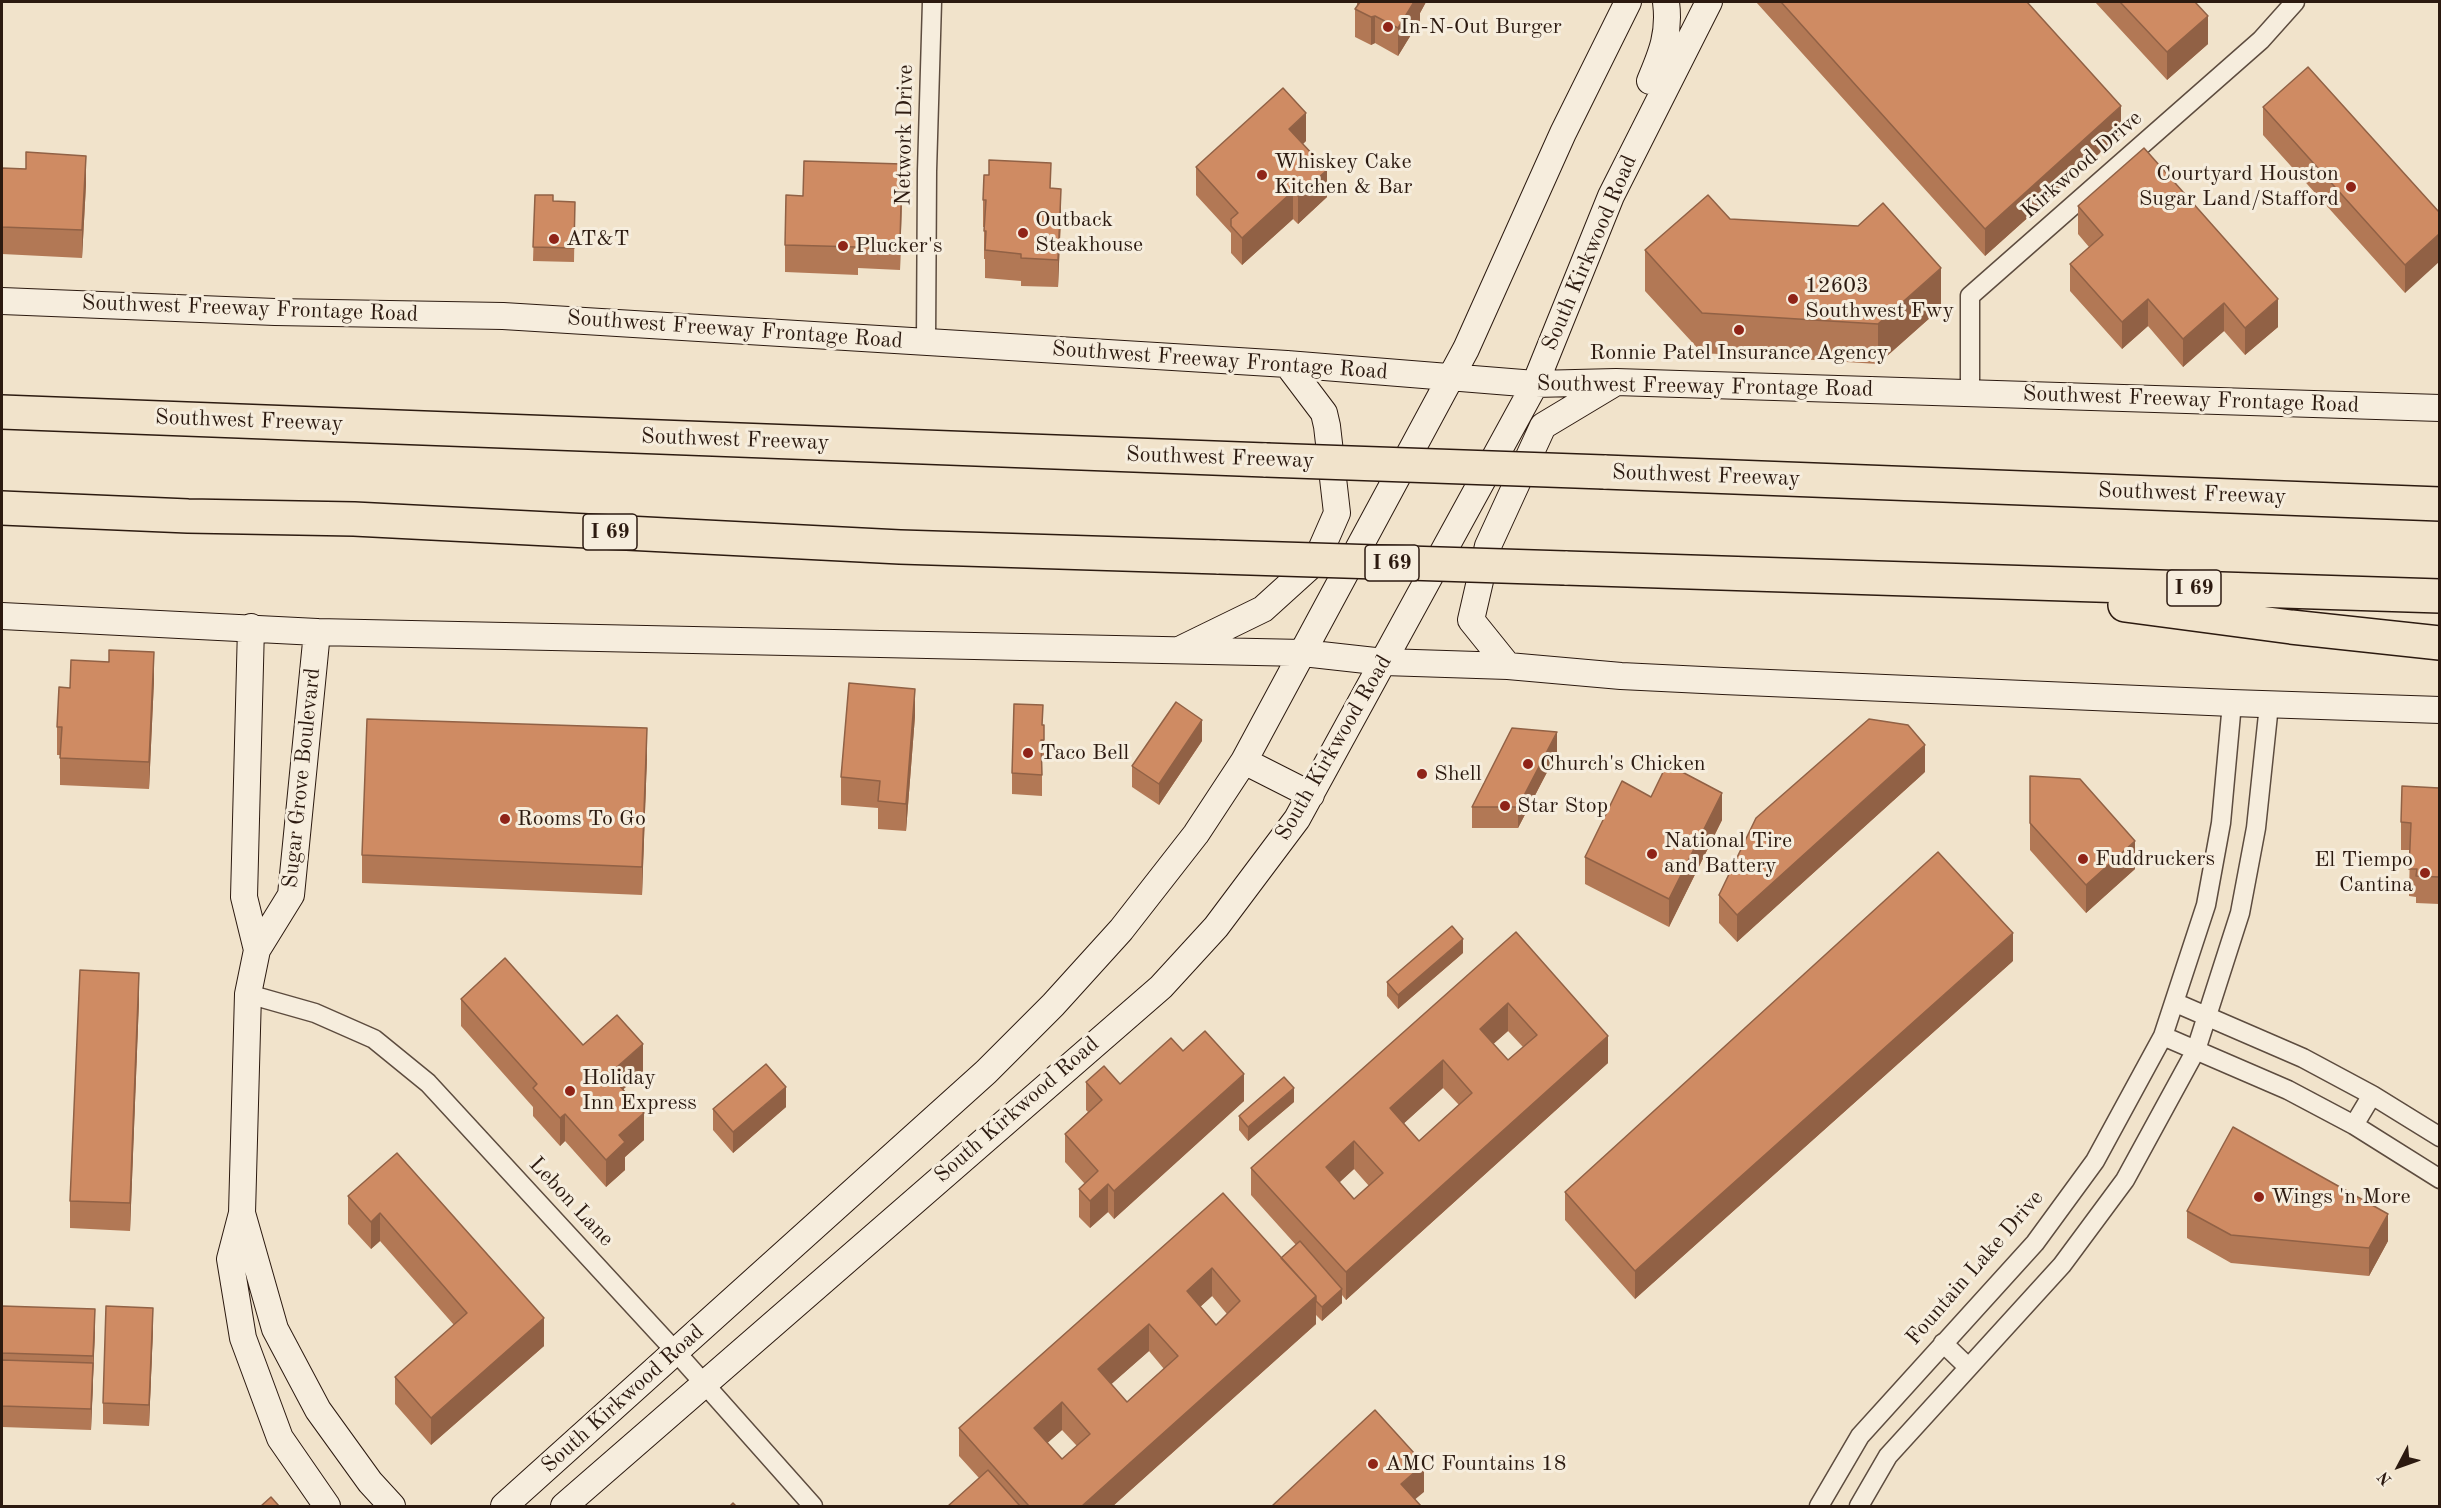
<!DOCTYPE html>
<style>
body{margin:0}
#map{position:relative;width:2441px;height:1508px;overflow:hidden;background:#f1e3cb;font-family:"Old Standard TT",serif}
canvas{display:block}
.frame{position:absolute;inset:0;border:3px solid #2c1a10;pointer-events:none}
.north{position:absolute;left:2369px;top:1436px;width:60px;height:60px;-webkit-text-stroke:4px #f6eddd;paint-order:stroke;rotate:229deg;font-size:16px;font-weight:700;line-height:24px;text-align:center;color:#2c1a10}
.north::after{content:'';display:block;margin:auto;width:21px;height:27px;background:#2c1a10;clip-path:polygon(50% 0,100% 100%,50% 72%,0 100%)}
</style>
<div id="map">
<canvas width="2441" height="1508"></canvas>
<div class="frame"></div>
<div class="north">N</div>
</div>
<script>
const ctx = document.querySelector('canvas').getContext('2d');
ctx.lineJoin = 'round';
function trace(path, color, width, dash) {
  ctx.strokeStyle = color;
  ctx.lineWidth = width;
  ctx.lineCap = dash ? 'butt' : 'round';
  ctx.setLineDash(dash || []);
  ctx.stroke(path);
}
function fillPath(path, color) {
  ctx.fillStyle = color;
  ctx.fill(path, 'evenodd');
}
function label(font, color, halo, rows, align = 'center') {
  ctx.font = font + ' "Old Standard TT",serif';
  ctx.lineWidth = 6;
  ctx.setLineDash([]);
  ctx.textBaseline = 'middle';
  ctx.strokeStyle = halo;
  ctx.fillStyle = color;
  for (const [text, x, y, turn = 0] of rows) {
    ctx.save();
    ctx.translate(x, y);
    ctx.rotate((+turn || 0) * Math.PI / 180);
    ctx.textAlign = isNaN(turn) ? turn : align;
    if (halo) ctx.strokeText(text, 0, 0);
    ctx.fillText(text, 0, 0);
    ctx.restore();
  }
}
const street = new Path2D(`
 M 926,342 L 927,171 L 932,2
 M 1970,393 L 1970,296 L 2261,40 L 2295,2
 M 248,994 L 315,1013 L 374,1039 L 428,1083 L 676,1352 L 813,1506
 M 2176,1003 L 2303,1058 L 2372,1095 L 2440,1137
 M 2163,1036 L 2288,1090 L 2354,1125 L 2440,1179
 M 2354,1125 L 2372,1095
 M 1943,1343 L 1968,1367
 M 1819,1506 L 1860,1436 L 2035,1243 L 2095,1161 L 2163,1036 L 2206,905 L 2221,823 L 2232,703
 M 1859,1506 L 1888,1456 L 2062,1265 L 2125,1180 L 2196,1050 L 2240,913 L 2256,828 L 2269,705`);
const secondary = new Path2D(`
 M 1650,81 C 1662,53 1670,33 1666,2
 M 2,301 L 275,312 L 503,316 L 1287,364 L 1535,384 L 1616,382 L 2440,408
 M 2,616 L 317,632 L 1303,653 L 1384,662 L 1508,666 L 1621,676 L 1723,681 L 2232,703 L 2440,710
 M 251,627 L 244,897 L 257,950
 M 317,632 L 291,895 L 257,950 L 248,994 L 242,1213 L 230,1259 L 243,1338 L 280,1438 L 327,1506
 M 1183,648 L 1263,609 L 1316,561 L 1337,513 L 1327,426 L 1324,413 L 1287,364
 M 1508,666 L 1471,620 L 1488,546 L 1543,426 L 1613,384
 M 1244,761 L 1311,795
 M 242,1213 L 275,1329 L 318,1410 L 370,1482 L 392,1506
 M 504,1506 L 986,1072 L 1053,1005 L 1121,930 L 1196,834 L 1244,761 L 1466,349 L 1563,133 L 1628,2
 M 564,1506 L 1161,987 L 1216,927 L 1297,819 L 1535,384 L 1611,196 L 1709,2`);
const highway = new Path2D(`
 M 2,412 L 1266,460
 M 1604,472 L 2440,504
 M 2,508 L 188,516 L 354,519 L 900,547 L 1219,557
 M 1565,568 L 2440,596
 M 2125,605 L 2291,627 L 2440,643`);
const highwayBridge = new Path2D(`
 M 1266,460 L 1604,472
 M 1219,557 L 1565,568`);
const wall = new Path2D(`
 M 666,2 L 686,2 L 683,3 L 668,3 Z
 M 1357,2 L 1426,2 L 1420,13 L 1420,20 L 1398,56 L 1375,43 L 1371,45 L 1355,37 L 1355,9 L 1357,7 Z
 M 1756,2 L 2027,2 L 2121,134 L 1985,256 Z
 M 2095,2 L 2195,2 L 2208,44 L 2167,80 Z
 M 2263,107 L 2439,212 L 2405,293 L 2263,135 Z
 M 1306,141 L 1303,144 L 1327,197 L 1298,224 L 1293,219 L 1242,265 L 1231,253 L 1231,233 L 1196,195 L 1196,167 Z
 M 2,168 L 26,169 L 86,184 L 82,258 L 2,254 Z
 M 1051,188 L 1061,216 L 1058,287 L 1021,286 L 1021,281 L 985,278 L 985,259 L 984,259 L 984,227 L 983,227 L 983,200 Z
 M 902,192 L 900,270 L 858,268 L 858,275 L 785,272 L 785,245 L 803,196 Z
 M 535,195 L 553,201 L 575,202 L 574,262 L 533,261 Z
 M 2078,206 L 2278,327 L 2245,355 L 2224,331 L 2183,367 L 2148,326 L 2122,349 L 2070,291 L 2070,264 L 2089,247 L 2078,234 Z
 M 1730,219 L 1941,308 L 1878,364 L 1702,353 L 1645,291 L 1645,250 Z
 M 109,662 L 154,680 L 149,789 L 60,785 L 60,755 L 57,755 L 57,727 L 70,688 Z
 M 915,716 L 906,831 L 878,829 L 878,808 L 841,805 L 841,777 Z
 M 1043,725 L 1044,725 L 1044,760 L 1042,761 L 1042,796 L 1012,794 L 1012,773 Z
 M 1202,741 L 1159,805 L 1132,787 L 1132,766 Z
 M 1557,753 L 1518,828 L 1472,828 L 1472,807 Z
 M 647,756 L 642,895 L 362,883 L 362,855 Z
 M 1925,772 L 1737,942 L 1719,923 L 1719,895 Z
 M 2030,776 L 2135,869 L 2086,913 L 2030,850 Z
 M 2439,788 L 2439,904 L 2416,903 L 2416,897 L 2409,896 L 2410,850 L 2401,850 L 2401,822 Z
 M 1651,797 L 1722,820 L 1669,927 L 1585,884 L 1585,857 Z
 M 1516,932 L 1608,1063 L 1346,1300 L 1342,1295 L 1342,1303 L 1322,1321 L 1316,1315 L 1316,1324 L 1113,1506 L 948,1506 L 979,1478 L 959,1456 L 959,1428 L 1223,1193 L 1281,1258 L 1296,1245 L 1251,1195 L 1251,1168 ZM 1508,1031 L 1523,1047 L 1508,1060 L 1493,1044 ZM 1443,1088 L 1459,1105 L 1419,1141 L 1404,1123 ZM 1354,1169 L 1369,1186 L 1354,1199 L 1339,1182 ZM 1212,1296 L 1227,1314 L 1216,1325 L 1200,1307 ZM 1149,1351 L 1164,1369 L 1127,1402 L 1111,1384 ZM 1062,1430 L 1077,1446 L 1062,1459 L 1047,1443 Z
 M 1463,953 L 1398,1009 L 1387,996 L 1387,982 Z
 M 2013,961 L 1635,1299 L 1565,1220 L 1565,1192 Z
 M 461,999 L 643,1072 L 623,1089 L 644,1140 L 625,1157 L 625,1170 L 606,1187 L 565,1141 L 560,1146 L 533,1116 L 533,1107 L 461,1026 Z
 M 139,1000 L 130,1231 L 70,1228 L 70,1201 Z
 M 1183,1051 L 1244,1101 L 1114,1219 L 1108,1212 L 1090,1228 L 1079,1217 L 1079,1189 L 1085,1184 L 1065,1162 L 1065,1134 L 1088,1112 L 1086,1110 L 1086,1082 L 1120,1084 Z
 M 1294,1102 L 1248,1141 L 1239,1130 L 1239,1116 Z
 M 786,1107 L 733,1153 L 713,1130 L 713,1109 Z
 M 397,1153 L 544,1346 L 431,1445 L 395,1404 L 395,1377 L 454,1325 L 380,1241 L 371,1249 L 348,1224 L 348,1196 Z
 M 2187,1211 L 2388,1241 L 2369,1276 L 2231,1263 L 2187,1238 Z
 M 2,1306 L 95,1330 L 91,1430 L 2,1427 Z
 M 153,1329 L 149,1426 L 103,1424 L 103,1403 Z`);
const shadedWall = new Path2D(`
 M 1414,2 L 1426,2 L 1420,13 L 1420,20 L 1398,56 L 1398,28 Z
 M 1375,16 L 1375,43 L 1371,45 L 1371,17 Z
 M 2208,16 L 2208,44 L 2167,80 L 2167,52 Z
 M 2121,106 L 2121,134 L 1985,256 L 1985,229 Z
 M 1306,113 L 1306,141 L 1289,156 L 1289,129 Z
 M 86,156 L 86,184 L 82,258 L 82,230 Z
 M 902,164 L 902,192 L 900,270 L 900,243 Z
 M 1327,170 L 1327,197 L 1298,224 L 1298,196 Z
 M 1061,189 L 1061,216 L 1058,287 L 1058,260 Z
 M 1293,191 L 1293,219 L 1242,265 L 1242,238 Z
 M 2439,234 L 2439,262 L 2405,293 L 2405,265 Z
 M 1941,268 L 1941,308 L 1878,364 L 1878,324 Z
 M 2148,299 L 2148,326 L 2122,349 L 2122,322 Z
 M 2278,299 L 2278,327 L 2245,355 L 2245,328 Z
 M 2224,303 L 2224,331 L 2183,367 L 2183,339 Z
 M 154,652 L 154,680 L 149,789 L 149,762 Z
 M 915,689 L 915,716 L 906,831 L 906,804 Z
 M 1202,720 L 1202,741 L 1159,805 L 1159,784 Z
 M 647,728 L 647,756 L 642,895 L 642,867 Z
 M 1557,732 L 1557,753 L 1518,828 L 1518,807 Z
 M 1925,745 L 1925,772 L 1737,942 L 1737,915 Z
 M 1722,793 L 1722,820 L 1669,927 L 1669,899 Z
 M 2135,841 L 2135,869 L 2086,913 L 2086,885 Z
 M 2013,933 L 2013,961 L 1635,1299 L 1635,1271 Z
 M 1463,939 L 1463,953 L 1398,1009 L 1398,995 Z
 M 139,973 L 139,1000 L 130,1231 L 130,1203 Z
 M 1508,1003 L 1508,1031 L 1480,1056 L 1480,1029 Z
 M 1608,1036 L 1608,1063 L 1346,1300 L 1346,1272 Z
 M 643,1044 L 643,1072 L 609,1102 L 609,1074 Z
 M 1443,1060 L 1443,1088 L 1390,1136 L 1390,1108 Z
 M 1244,1074 L 1244,1101 L 1114,1219 L 1114,1191 Z
 M 786,1087 L 786,1107 L 733,1153 L 733,1132 Z
 M 1294,1088 L 1294,1102 L 1248,1141 L 1248,1127 Z
 M 644,1113 L 644,1140 L 625,1157 L 625,1170 L 606,1187 L 606,1160 L 619,1135 Z
 M 565,1114 L 565,1141 L 560,1146 L 560,1118 Z
 M 1354,1141 L 1354,1169 L 1326,1195 L 1326,1167 Z
 M 1108,1184 L 1108,1212 L 1090,1228 L 1090,1201 Z
 M 380,1213 L 380,1241 L 371,1249 L 371,1222 Z
 M 2388,1214 L 2388,1241 L 2369,1276 L 2369,1248 Z
 M 1212,1268 L 1212,1296 L 1187,1319 L 1187,1291 Z
 M 1342,1289 L 1342,1303 L 1322,1321 L 1322,1307 Z
 M 1316,1296 L 1316,1324 L 1113,1506 L 1082,1506 Z
 M 153,1308 L 153,1329 L 149,1426 L 149,1405 Z
 M 95,1309 L 95,1330 L 93,1377 L 93,1356 Z
 M 544,1318 L 544,1346 L 431,1445 L 431,1418 Z
 M 1149,1324 L 1149,1351 L 1098,1396 L 1098,1369 Z
 M 93,1363 L 93,1384 L 91,1430 L 91,1409 Z
 M 1062,1402 L 1062,1430 L 1034,1455 L 1034,1428 Z
 M 1424,1464 L 1424,1492 L 1407,1506 L 1401,1484 Z`);
const building = new Path2D(`
 M 1360,2 L 1414,2 L 1398,28 L 1375,16 L 1371,17 L 1355,9 Z
 M 1781,2 L 2027,2 L 2121,106 L 1985,229 Z
 M 2120,2 L 2195,2 L 2208,16 L 2167,52 Z
 M 2308,67 L 2439,212 L 2439,234 L 2405,265 L 2263,107 Z
 M 1283,88 L 1306,113 L 1289,129 L 1327,170 L 1298,196 L 1293,191 L 1242,238 L 1231,226 L 1231,219 L 1238,213 L 1196,167 Z
 M 2144,148 L 2278,299 L 2245,328 L 2224,303 L 2183,339 L 2148,299 L 2122,322 L 2070,264 L 2103,235 L 2078,206 Z
 M 26,152 L 86,156 L 82,230 L 2,227 L 2,168 L 26,169 Z
 M 989,160 L 1051,163 L 1050,188 L 1061,189 L 1058,260 L 1021,258 L 1021,254 L 985,250 L 986,231 L 984,231 L 986,200 L 983,200 L 984,175 L 989,175 Z
 M 804,161 L 902,164 L 900,243 L 858,241 L 858,247 L 785,245 L 786,195 L 803,196 Z
 M 535,195 L 553,195 L 553,201 L 575,202 L 574,248 L 533,247 Z
 M 1708,195 L 1730,219 L 1858,226 L 1883,203 L 1941,268 L 1878,324 L 1702,313 L 1645,250 Z
 M 109,650 L 154,652 L 149,762 L 60,758 L 62,727 L 57,727 L 59,687 L 70,688 L 71,660 L 109,662 Z
 M 849,683 L 915,689 L 906,804 L 878,801 L 880,781 L 841,777 Z
 M 1176,702 L 1202,720 L 1159,784 L 1132,766 Z
 M 1014,704 L 1043,705 L 1042,725 L 1044,725 L 1044,740 L 1041,740 L 1042,775 L 1012,773 Z
 M 367,719 L 647,728 L 642,867 L 362,855 Z
 M 1869,719 L 1908,725 L 1925,745 L 1737,915 L 1719,895 L 1756,818 Z
 M 1512,728 L 1557,732 L 1518,807 L 1472,807 Z
 M 1667,764 L 1722,793 L 1669,899 L 1585,857 L 1622,781 L 1651,797 Z
 M 2030,776 L 2080,779 L 2135,841 L 2086,885 L 2030,823 Z
 M 2402,786 L 2439,788 L 2439,877 L 2416,876 L 2417,869 L 2409,869 L 2411,823 L 2401,822 Z
 M 1938,852 L 2013,933 L 1635,1271 L 1565,1192 Z
 M 1452,926 L 1463,939 L 1398,995 L 1387,982 Z
 M 1516,932 L 1608,1036 L 1346,1272 L 1251,1168 ZM 1508,1003 L 1537,1035 L 1508,1060 L 1480,1029 ZM 1443,1060 L 1472,1093 L 1419,1141 L 1390,1108 ZM 1354,1141 L 1383,1173 L 1354,1199 L 1326,1167 Z
 M 505,958 L 583,1045 L 617,1015 L 643,1044 L 609,1074 L 644,1113 L 619,1135 L 625,1142 L 606,1160 L 565,1114 L 560,1118 L 533,1088 L 537,1084 L 461,999 Z
 M 80,970 L 139,973 L 130,1203 L 70,1201 Z
 M 1205,1031 L 1244,1074 L 1114,1191 L 1108,1184 L 1090,1201 L 1079,1189 L 1098,1171 L 1065,1134 L 1102,1100 L 1086,1082 L 1104,1066 L 1120,1084 L 1171,1038 L 1183,1051 Z
 M 766,1064 L 786,1087 L 733,1132 L 713,1109 Z
 M 1284,1077 L 1294,1088 L 1248,1127 L 1239,1116 Z
 M 2233,1127 L 2388,1214 L 2369,1248 L 2231,1235 L 2187,1211 Z
 M 397,1153 L 544,1318 L 431,1418 L 395,1377 L 467,1313 L 380,1213 L 371,1222 L 348,1196 Z
 M 1223,1193 L 1316,1296 L 1082,1506 L 1029,1506 L 959,1428 ZM 1212,1268 L 1240,1301 L 1216,1325 L 1187,1291 ZM 1149,1324 L 1178,1356 L 1127,1402 L 1098,1369 ZM 1062,1402 L 1090,1434 L 1062,1459 L 1034,1428 Z
 M 1300,1241 L 1342,1289 L 1322,1307 L 1316,1301 L 1316,1296 L 1281,1258 Z
 M 2,1306 L 95,1309 L 93,1356 L 2,1353 Z
 M 106,1306 L 153,1308 L 149,1405 L 103,1403 Z
 M 2,1360 L 93,1363 L 91,1409 L 2,1406 Z
 M 1375,1410 L 1424,1464 L 1401,1484 L 1421,1506 L 1272,1506 Z
 M 988,1470 L 1020,1506 L 948,1506 Z
 M 271,1497 L 279,1506 L 261,1506 Z
 M 733,1503 L 736,1506 L 730,1506 Z`);
const markers = [
 [1388,27,6,"#8f2418"],
 [1262,175,6,"#8f2418"],
 [2351,187,6,"#8f2418"],
 [1023,233,6,"#8f2418"],
 [554,239,6,"#8f2418"],
 [843,246,6,"#8f2418"],
 [1793,299,6,"#8f2418"],
 [1739,330,6,"#8f2418"],
 [1028,753,6,"#8f2418"],
 [1528,764,6,"#8f2418"],
 [1422,774,6,"#8f2418"],
 [1505,806,6,"#8f2418"],
 [505,819,6,"#8f2418"],
 [1652,854,6,"#8f2418"],
 [2083,859,6,"#8f2418"],
 [2425,873,6,"#8f2418"],
 [570,1091,6,"#8f2418"],
 [2259,1197,6,"#8f2418"],
 [1373,1464,6,"#8f2418"]
];
const shields = [
 [610,532,54],
 [1392,563,54],
 [2194,588,54]
];
const shieldNames = [
 ["I 69",610,532],
 ["I 69",1392,563],
 ["I 69",2194,588]
];
const poiNames = [
 ["In-N-Out Burger",1400,27],
 ["Whiskey Cake",1274,162],
 ["Kitchen & Bar",1274,187],
 ["Courtyard Houston",2339,174,"right"],
 ["Sugar Land/Stafford",2339,199,"right"],
 ["Outback",1035,220],
 ["Steakhouse",1035,245],
 ["AT&T",566,239],
 ["Plucker's",855,246],
 ["12603",1805,286],
 ["Southwest Fwy",1805,311],
 ["Ronnie Patel Insurance Agency",1739,353,"center"],
 ["Taco Bell",1040,753],
 ["Church's Chicken",1540,764],
 ["Shell",1434,774],
 ["Star Stop",1517,806],
 ["Rooms To Go",517,819],
 ["National Tire",1664,841],
 ["and Battery",1664,866],
 ["Fuddruckers",2095,859],
 ["El Tiempo",2413,860,"right"],
 ["Cantina",2413,885,"right"],
 ["Holiday",582,1078],
 ["Inn Express",582,1103],
 ["Wings 'n More",2271,1197],
 ["AMC Fountains 18",1385,1464]
];
const streetNames = [
 ["Network Drive",905,135,-89],
 ["Kirkwood Drive",2082,165,-41],
 ["South Kirkwood Road",1590,253,-67],
 ["Southwest Freeway Frontage Road",250,309,2],
 ["Southwest Freeway Frontage Road",735,330,4],
 ["Southwest Freeway Frontage Road",1220,361,4],
 ["Southwest Freeway Frontage Road",1705,387,1],
 ["Southwest Freeway Frontage Road",2191,400,2],
 ["Southwest Freeway",249,421,2],
 ["Southwest Freeway",735,440,2],
 ["Southwest Freeway",1220,458,2],
 ["Southwest Freeway",1706,476,2],
 ["Southwest Freeway",2192,494,2],
 ["South Kirkwood Road",1334,748,-60],
 ["Sugar Grove Boulevard",302,778,-84],
 ["South Kirkwood Road",1017,1110,-41],
 ["Lebon Lane",571,1202,47],
 ["Fountain Lake Drive",1975,1268,-49],
 ["South Kirkwood Road",623,1399,-42]
];
trace(street, '#5d4c3f', 21);
trace(secondary, '#2c1a10', 28);
trace(highway, '#2c1a10', 36);
trace(street, '#f6eddd', 18);
trace(secondary, '#f6eddd', 26);
trace(highway, '#f1e3cb', 33);
trace(highwayBridge, '#2c1a10', 36, []);
trace(highwayBridge, '#f1e3cb', 33);
fillPath(wall, '#b27855');
fillPath(shadedWall, '#916145');
fillPath(building, '#cf8b63');
trace(building, '#916145', 1.5);
for (const [x, y, r, color] of markers) {
  const dot = new Path2D();
  dot.arc(x, y, r, 0, 2 * Math.PI);
  ctx.fillStyle = color;
  ctx.fill(dot);
  trace(dot, '#f6eddd', 2);
}
for (const [x, y, w] of shields) {
  const box = new Path2D();
  box.roundRect(x - w / 2, y - 18, w, 36, 4.5);
  ctx.fillStyle = '#f6eddd';
  ctx.fill(box);
  trace(box, '#2c1a10', 1.5);
}
label('bold 21px', '#2c1a10', null, shieldNames);
label('22px', '#2c1a10', '#f6eddd', poiNames, 'left');
label('22px', '#2c1a10', '#f6eddd', streetNames);
</script>
